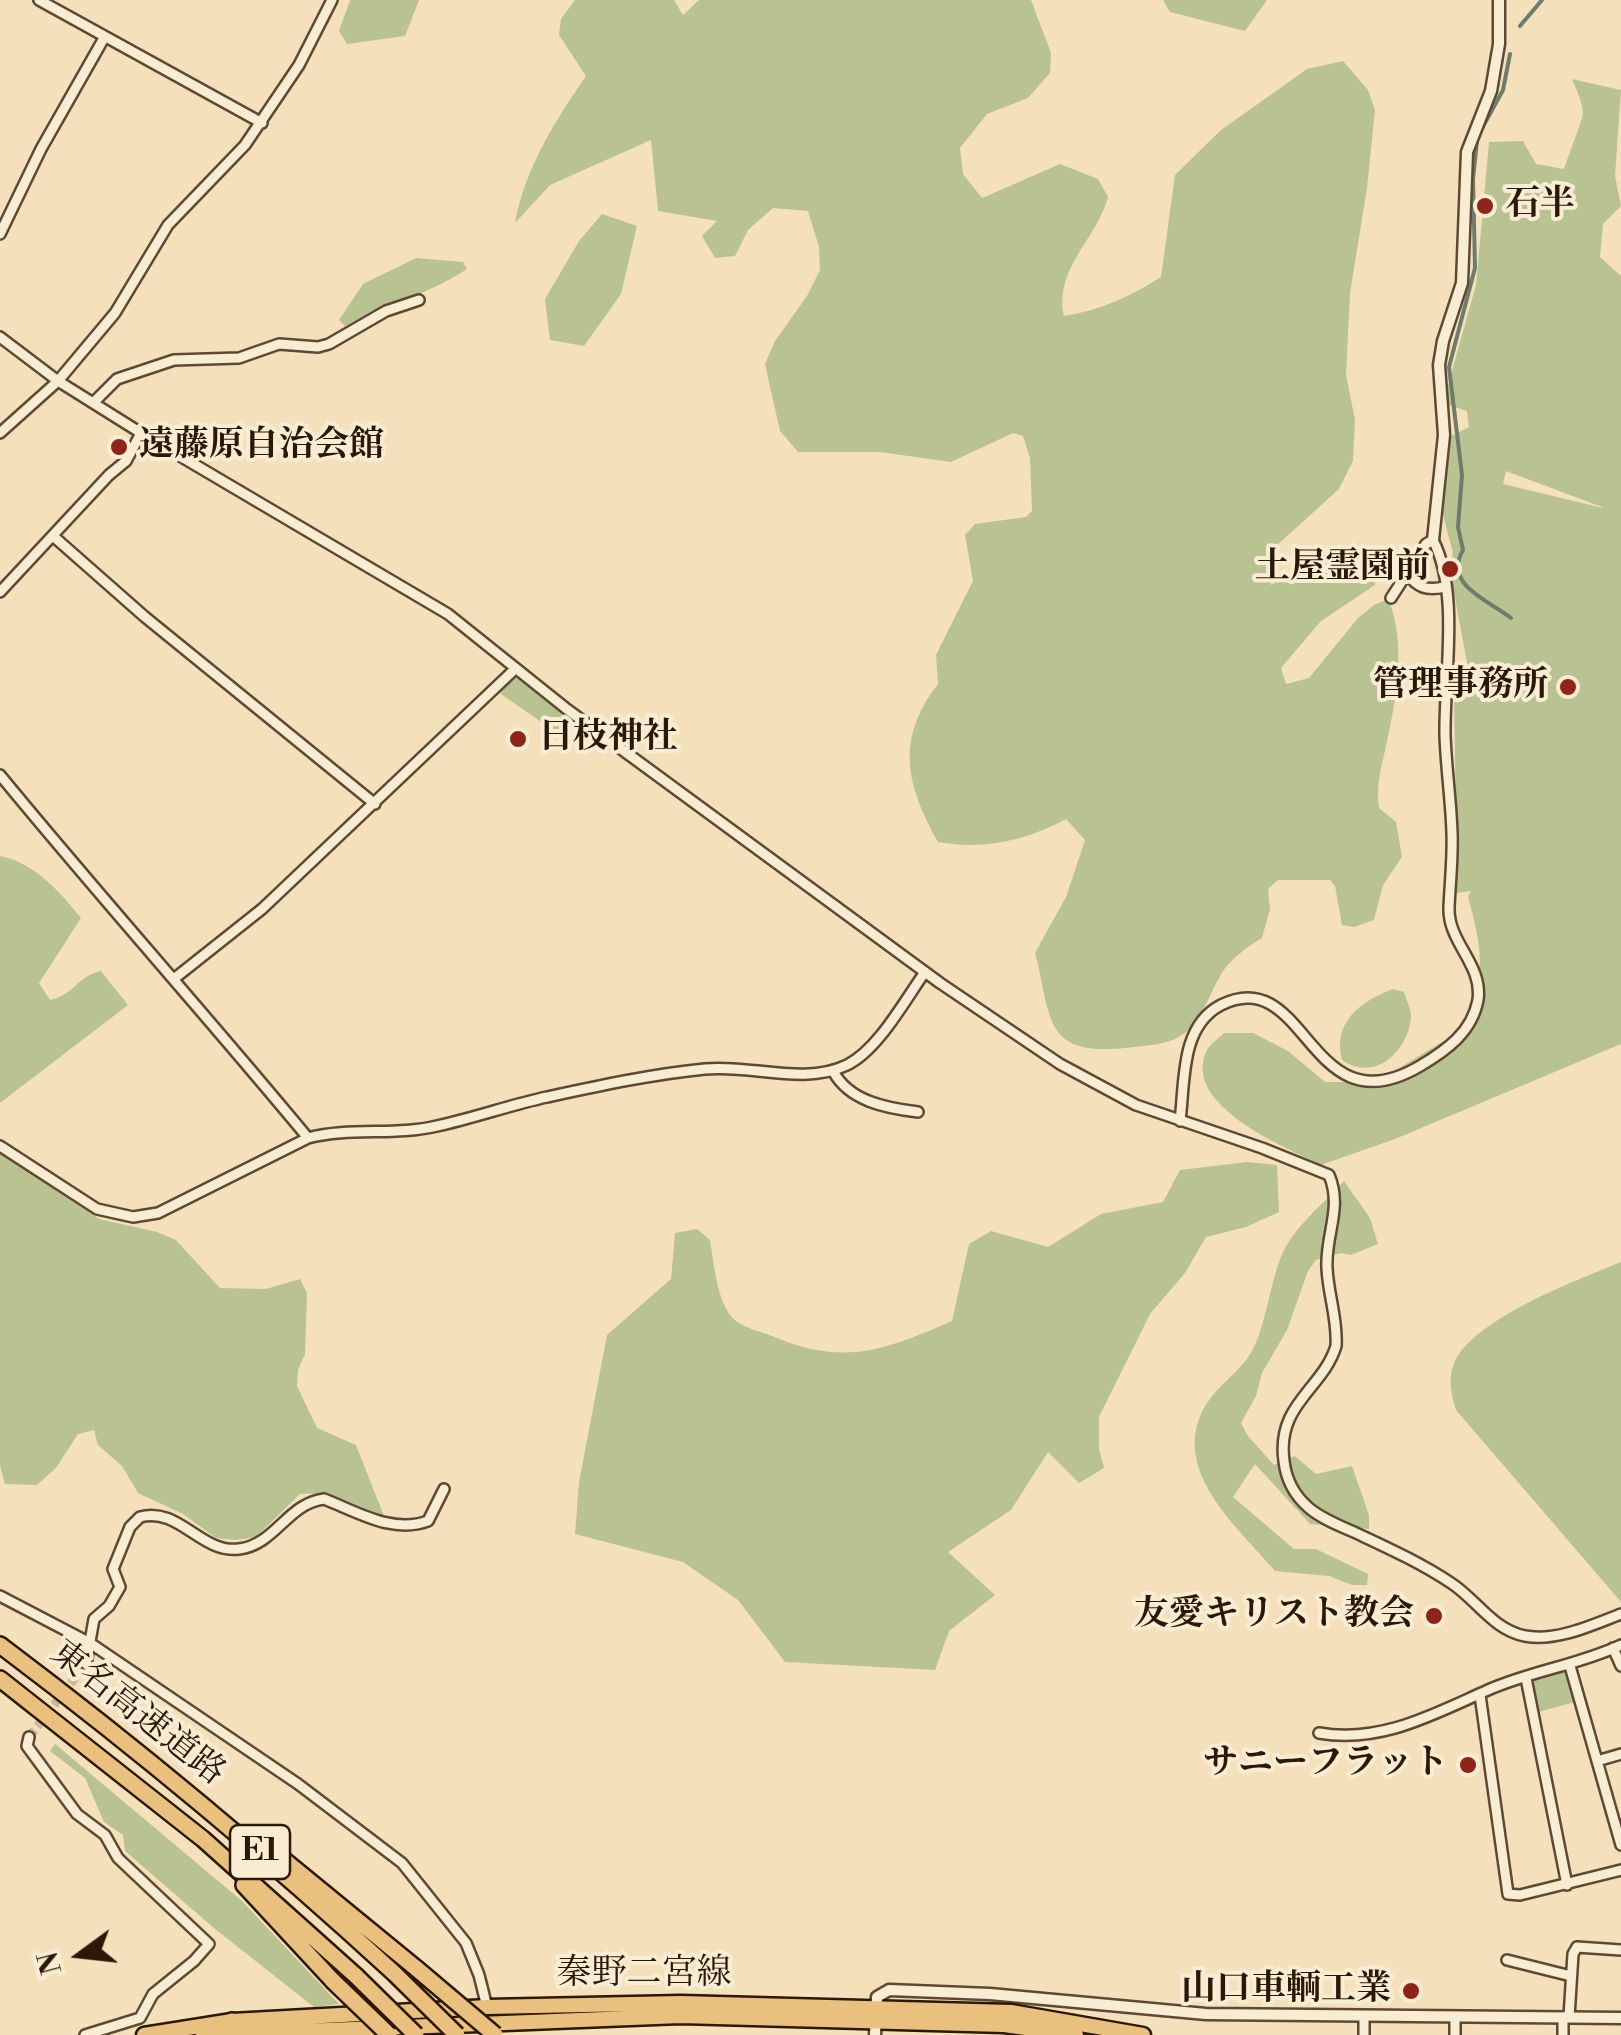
<!DOCTYPE html>
<meta charset="utf-8">
<style>
body{margin:0}
#map{position:relative;width:1621px;height:2035px;overflow:hidden;background:#f4e1bb;font-family:"Libre Bodoni",serif}
canvas{display:block}
.north{position:absolute;left:30px;top:1905px;width:100px;height:100px;-webkit-text-stroke:8px #f8ecd3;paint-order:stroke;rotate:255deg;font-size:28px;font-weight:700;line-height:40px;text-align:center;color:#2c1806}
.north::after{content:'';display:block;margin:auto;width:35px;height:45px;background:#2c1806;clip-path:polygon(50% 0,100% 100%,50% 72%,0 100%)}
</style>
<div id="map">
<canvas width="1621" height="2035"></canvas>
<div class="north">N</div>
</div>
<script>
const ctx = document.querySelector('canvas').getContext('2d');
ctx.lineJoin = 'round';
function fillPath(path, color) {
  ctx.fillStyle = color;
  ctx.fill(path, 'evenodd');
}
function trace(path, color, width, dash) {
  ctx.strokeStyle = color;
  ctx.lineWidth = width;
  ctx.lineCap = dash ? 'butt' : 'round';
  ctx.setLineDash(dash || []);
  ctx.stroke(path);
}
function label(font, color, halo, rows, align = 'center') {
  ctx.font = font + ' "Libre Bodoni","Noto Serif JP",serif';
  ctx.lineWidth = 8;
  ctx.setLineDash([]);
  ctx.textBaseline = 'middle';
  ctx.strokeStyle = halo;
  ctx.fillStyle = color;
  for (const [text, x, y, turn = 0] of rows) {
    ctx.save();
    ctx.translate(x, y);
    ctx.rotate((+turn || 0) * Math.PI / 180);
    ctx.textAlign = isNaN(turn) ? turn : align;
    if (halo) ctx.strokeText(text, 0, 0);
    ctx.fillText(text, 0, 0);
    ctx.restore();
  }
}
const green = new Path2D(`
 M 350,0 L 419,0 L 405,36 L 347,44 L 339,31 Z
 M 575,0 L 674,0 L 683,15 L 699,0 L 1031,0 L 1051,53 L 1050,73 L 1028,98 L 987,114 L 960,148 L 963,174 L 982,198 L 1060,164 L 1098,179 L 1108,197 C 1096,240 1054,269 1064,316 C 1101,310 1129,297 1161,277 L 1175,175 L 1221,130 L 1307,69 L 1343,61 L 1368,90 L 1375,110 L 1367,188 L 1350,293 L 1346,375 L 1355,420 L 1353,461 L 1339,489 L 1265,556 L 1271,585 L 1337,547 L 1373,575 L 1375,585 L 1321,621 L 1281,668 L 1286,684 L 1309,678 L 1358,618 L 1374,605 L 1388,599 C 1407,643 1396,701 1386,746 C 1381,770 1376,783 1379,808 L 1396,822 L 1402,857 L 1383,885 L 1374,920 L 1354,927 L 1342,925 L 1335,886 L 1330,880 L 1278,880 L 1268,889 L 1270,909 L 1262,938 C 1249,946 1236,955 1226,967 C 1211,987 1205,1017 1185,1033 C 1170,1045 1143,1046 1125,1048 C 1043,1056 1052,1019 1035,953 L 1066,897 L 1085,840 L 1066,819 C 1025,841 984,850 938,842 C 906,784 895,740 938,684 L 936,655 L 973,581 L 965,535 L 975,524 L 1026,517 L 1032,511 L 1030,458 L 1023,436 L 1013,433 L 951,462 L 880,452 L 798,452 L 780,431 L 765,364 L 775,341 L 807,296 L 820,270 L 819,247 L 808,211 L 773,208 L 748,230 L 735,256 L 715,258 L 702,236 L 717,221 L 658,211 L 651,140 L 550,185 L 515,223 C 525,168 555,121 586,76 L 559,35 L 561,19 Z
 M 1163,0 L 1267,0 L 1245,31 L 1170,12 Z
 M 1572,79 L 1621,90 L 1615,176 L 1621,206 L 1603,224 L 1600,257 L 1621,276 L 1621,1044 L 1395,1139 L 1321,1165 C 1285,1147 1180,1105 1207,1050 C 1210,1044 1219,1038 1224,1033 L 1253,1033 L 1288,1051 L 1325,1082 L 1376,1082 L 1470,1025 C 1484,971 1483,951 1468,897 L 1471,891 L 1457,893 L 1454,691 L 1457,685 L 1462,686 L 1468,668 L 1449,566 L 1453,553 L 1443,515 L 1442,441 L 1469,427 L 1467,411 L 1443,403 L 1476,285 L 1489,142 L 1523,141 L 1536,164 L 1564,169 C 1567,158 1584,117 1583,112 C 1582,101 1576,89 1572,79 ZM 1506,471 L 1602,507 L 1603,508 L 1503,484 Z
 M 602,214 L 637,226 L 621,294 L 584,346 L 550,340 L 545,299 L 579,241 Z
 M 416,258 L 463,262 L 467,269 C 429,294 386,305 345,326 L 339,320 L 363,284 Z
 M 517,678 L 573,721 L 560,735 L 498,692 L 508,679 Z
 M 0,856 C 35,863 60,892 81,918 L 39,983 L 50,1000 C 73,996 77,976 101,971 L 128,1005 L 0,1103 Z
 M 1393,989 L 1404,992 C 1406,999 1411,1009 1411,1016 C 1409,1051 1375,1083 1342,1060 C 1332,1022 1361,1001 1393,989 Z
 M 0,1152 L 99,1219 L 157,1232 L 176,1240 L 220,1288 L 266,1289 L 300,1279 L 307,1293 L 305,1354 L 298,1370 L 297,1386 L 317,1428 L 356,1445 L 384,1516 L 327,1493 L 300,1494 L 256,1537 L 236,1540 L 216,1538 L 183,1514 L 138,1493 L 122,1466 L 98,1445 L 94,1430 L 78,1434 L 56,1468 L 37,1485 L 5,1484 L 0,1466 Z
 M 1247,1162 L 1277,1165 L 1279,1212 L 1246,1227 L 1206,1237 L 1185,1273 L 1150,1314 L 1099,1417 L 1099,1449 L 1104,1468 L 1079,1483 L 1048,1452 L 1011,1510 L 948,1552 L 995,1595 L 949,1631 L 935,1670 L 785,1662 L 738,1600 L 683,1562 L 575,1534 L 579,1482 L 607,1335 L 671,1279 L 675,1233 L 697,1229 L 710,1240 C 714,1263 717,1306 736,1321 C 745,1328 762,1332 772,1336 C 844,1367 885,1350 952,1321 L 969,1244 L 991,1231 L 1048,1247 L 1101,1214 L 1163,1202 L 1180,1170 Z
 M 1344,1181 L 1370,1218 L 1378,1244 L 1351,1255 L 1341,1253 L 1316,1260 L 1308,1271 L 1287,1330 L 1262,1373 L 1256,1396 L 1241,1423 L 1248,1436 L 1274,1465 L 1295,1456 L 1316,1474 L 1352,1466 L 1369,1515 L 1369,1529 L 1310,1524 L 1255,1464 L 1233,1497 L 1294,1549 L 1316,1549 L 1368,1574 L 1367,1585 L 1352,1585 L 1329,1576 L 1275,1571 C 1237,1526 1166,1468 1207,1403 C 1219,1384 1241,1371 1252,1351 C 1265,1328 1270,1284 1281,1257 C 1292,1228 1324,1204 1344,1181 Z
 M 1621,1262 L 1621,1602 L 1456,1410 C 1451,1394 1448,1379 1454,1363 C 1473,1319 1577,1280 1621,1262 Z
 M 1562,1671 L 1568,1674 L 1575,1702 L 1535,1713 L 1530,1685 L 1534,1680 Z
 M 55,1744 L 242,1901 L 339,2004 L 314,2007 L 215,1929 L 125,1851 L 123,1835 L 104,1822 L 85,1778 L 50,1751 Z`);
const stream = new Path2D(`
 M 1520,26 L 1542,0
 M 1480,132 L 1503,90 L 1510,54
 M 1477,141 L 1473,179 L 1475,268 L 1449,367 L 1462,475 L 1458,527 L 1463,550 C 1443,585 1488,600 1511,618`);
const minorTunnel = new Path2D(`
 M 29,1737 L 86,1664`);
const minor = new Path2D(`
 M 39,0 L 262,123
 M 0,234 L 41,149 L 104,38
 M 0,337 L 58,381 L 141,433 L 448,614 L 568,710 L 940,983 L 1060,1064 L 1136,1105 L 1262,1148 L 1329,1175 C 1343,1208 1325,1235 1327,1268 C 1328,1294 1338,1320 1336,1346 C 1323,1389 1276,1404 1284,1461 C 1286,1479 1295,1496 1309,1508 C 1322,1519 1340,1526 1356,1533 C 1388,1548 1421,1563 1451,1583 C 1476,1599 1493,1630 1525,1636 C 1556,1642 1592,1625 1621,1614
 M 94,402 L 117,379 L 174,360 L 239,358 L 279,344 L 318,347 L 329,344 L 386,311 L 419,300
 M 0,433 L 58,381 L 115,313 L 168,225 L 245,145 L 299,65 L 332,0
 M 53,536 L 145,617 L 375,804
 M 1406,573 C 1418,588 1426,591 1445,587
 M 0,592 L 109,475 L 126,461 L 141,433
 M 0,775 C 101,898 207,1016 308,1138
 M 175,978 L 262,909 L 515,669
 M 833,1071 C 849,1101 885,1108 918,1112
 M 1180,1121 C 1185,1082 1180,1026 1221,1005 C 1308,962 1308,1132 1420,1066 C 1447,1050 1472,1032 1478,1000 C 1483,964 1448,943 1449,908 C 1450,883 1453,858 1452,833 C 1451,800 1446,767 1445,735 C 1444,677 1460,592 1433,540 L 1426,544 L 1391,598
 M 0,1146 L 97,1209 L 133,1217 L 158,1213 L 308,1138 C 350,1127 395,1136 437,1126 C 474,1118 510,1105 547,1097 C 598,1086 653,1074 705,1069 C 752,1064 803,1086 847,1065 C 878,1050 905,1000 925,972
 M 0,1596 L 90,1643 L 298,1784 L 402,1863 L 466,1943 L 479,1975 L 487,2007
 M 1613,1648 L 1621,1666
 M 86,1664 L 94,1619 L 109,1606 L 120,1587 L 113,1569 L 130,1527 L 140,1517 C 179,1506 201,1554 239,1549 C 275,1545 288,1503 324,1499 C 358,1512 392,1534 428,1521 L 444,1489
 M 1570,1666 L 1621,1845
 M 1526,1678 L 1567,1885
 M 1480,1695 L 1508,1894 L 1520,1895 L 1621,1870
 M 1319,1733 C 1380,1744 1434,1714 1488,1690 C 1531,1671 1578,1665 1621,1645
 M 29,1737 L 27,1746 L 77,1814 L 105,1835 L 118,1858 L 209,1944 L 194,1961 L 153,1994 L 140,2018 L 85,2035
 M 1597,1761 L 1621,1754
 M 1507,1960 L 1571,1976
 M 1364,2017 L 1364,2035
 M 1569,2017 L 1573,1954 L 1577,1947 L 1621,1950
 M 1455,2035 L 1455,2017
 M 1563,2035 L 1563,2017`);
const tertiary = new Path2D(`
 M 1433,540 L 1444,435 L 1439,365 L 1443,341 L 1462,283 L 1467,152 L 1491,91 L 1499,44 L 1499,0
 M 875,2035 L 877,1997 L 889,1990 L 990,1994 L 1206,2014 L 1621,2018`);
const primary = new Path2D(`
 M 144,2035 L 232,2021 L 487,2007 L 681,2003 L 1011,2012 L 1143,2035
 M 203,2035 L 681,2016 L 1004,2025 L 1076,2035`);
const motorway = new Path2D(`
 M 0,1645 C 137,1748 268,1857 395,1974
 M 0,1679 L 203,1839 L 356,1976
 M 279,1856 L 417,1969
 M 244,1885 L 333,1981
 M 232,2021 L 234,2035
 M 277,2035 L 294,2031`);
const motorwayBridge = new Path2D(`
 M 417,1969 L 495,2035
 M 395,1974 L 457,2035
 M 356,1976 L 416,2035
 M 333,1981 L 389,2035`);
const markers = [
 [1485,206,10,"#8f2418"],
 [119,447,10,"#8f2418"],
 [1450,569,10,"#8f2418"],
 [1568,687,10,"#8f2418"],
 [518,739,10,"#8f2418"],
 [1434,1616,10,"#8f2418"],
 [1468,1765,10,"#8f2418"],
 [1411,1991,10,"#8f2418"]
];
const shields = [
 [260,1852,60]
];
const shieldNames = [
 ["E1",260,1852]
];
const poiNames = [
 ["石半",1505,206,"left"],
 ["遠藤原自治会館",139,447,"left"],
 ["土屋霊園前",1430,569],
 ["管理事務所",1548,687],
 ["日枝神社",538,739,"left"],
 ["友愛キリスト教会",1414,1616],
 ["サニーフラット",1448,1765],
 ["山口車輌工業",1391,1991]
];
const streetNames = [
 ["東名高速道路",137,1714,38],
 ["秦野二宮線",644,1975]
];
fillPath(green, '#b9c392');
trace(stream, '#6f7c6c', 4);
trace(minorTunnel, '#ccb997', 9, [9, 4.5]);
trace(minor, '#5e4a33', 14);
trace(tertiary, '#5e4a33', 15);
trace(primary, '#2c1806', 19);
trace(motorway, '#2c1806', 20);
trace(minor, '#f8ecd3', 9);
trace(tertiary, '#f8ecd3', 10);
trace(primary, '#eac07e', 14);
trace(motorway, '#eac07e', 15);
trace(motorwayBridge, '#2c1806', 20, []);
trace(motorwayBridge, '#eac07e', 15);
for (const [x, y, r, color] of markers) {
  const dot = new Path2D();
  dot.arc(x, y, r, 0, 2 * Math.PI);
  ctx.fillStyle = color;
  ctx.fill(dot);
  trace(dot, '#f8ecd3', 4);
}
for (const [x, y, w] of shields) {
  const box = new Path2D();
  box.roundRect(x - w / 2, y - 27, w, 54, 8);
  ctx.fillStyle = '#f8ecd3';
  ctx.fill(box);
  trace(box, '#2c1806', 2.5);
}
label('bold 32px', '#2c1806', null, shieldNames);
label('bold 35px', '#2c1806', '#f8ecd3', poiNames, 'right');
label('35px', '#2c1806', '#f8ecd3', streetNames);
</script>
